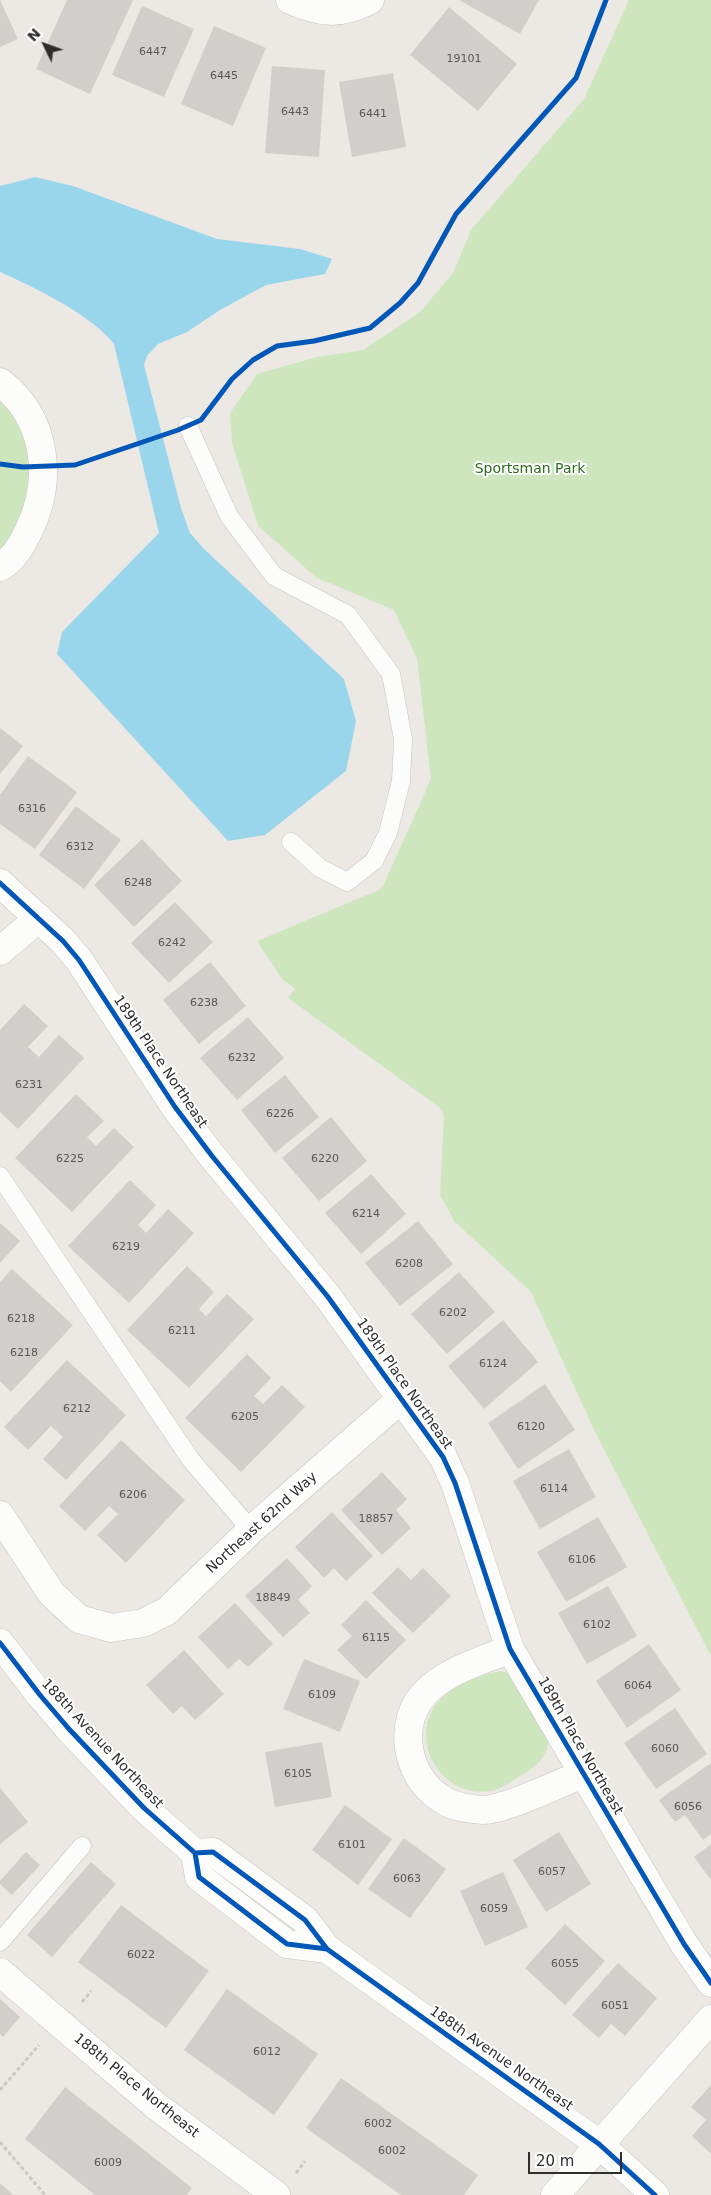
<!DOCTYPE html>
<style>
body{margin:0}
#map{position:relative;width:711px;height:2195px;overflow:hidden;background:#ece8e4;font-family:"DejaVu Sans",sans-serif}
canvas{display:block}
.north{position:absolute;left:20px;top:20px;width:50px;height:50px;-webkit-text-stroke:4px #fff;paint-order:stroke;rotate:312deg;font-size:14px;font-weight:700;line-height:20px;text-align:center;color:#2e2e2e}
.north::after{content:'';display:block;margin:auto;width:18px;height:22px;background:#2e2e2e;clip-path:polygon(50% 0,100% 100%,50% 72%,0 100%)}
.scale{position:absolute;left:528px;top:2152px;width:94px;height:22px;box-sizing:border-box;border:2px solid #2e2e2e;border-top:0;padding-left:6px;font-size:15px;line-height:18px;white-space:nowrap;color:#2e2e2e;-webkit-text-stroke:4px #fff;paint-order:stroke}
</style>
<div id="map">
<canvas width="711" height="2195"></canvas>
<div class="north">N</div>
<div class="scale">20 m</div>
</div>
<script>
const ctx = document.querySelector('canvas').getContext('2d');
ctx.lineJoin = 'round';
function fillPath(path, color) {
  ctx.fillStyle = color;
  ctx.fill(path, 'evenodd');
}
function trace(path, color, width, dash) {
  ctx.strokeStyle = color;
  ctx.lineWidth = width;
  ctx.lineCap = dash ? 'butt' : 'round';
  ctx.setLineDash(dash || []);
  ctx.stroke(path);
}
function label(font, color, halo, rows, align = 'center') {
  ctx.font = font + ' "DejaVu Sans",sans-serif';
  ctx.lineWidth = 4;
  ctx.setLineDash([]);
  ctx.textBaseline = 'middle';
  ctx.strokeStyle = halo;
  ctx.fillStyle = color;
  for (const [text, x, y, turn = 0] of rows) {
    ctx.save();
    ctx.translate(x, y);
    ctx.rotate((+turn || 0) * Math.PI / 180);
    ctx.textAlign = isNaN(turn) ? turn : align;
    if (halo) ctx.strokeText(text, 0, 0);
    ctx.fillText(text, 0, 0);
    ctx.restore();
  }
}
const green = new Path2D(`
 M 629,0 L 711,0 L 711,1656 L 595,1432 L 531,1292 L 455,1222 L 440,1195 L 444,1115 L 439,1107 L 288,998 L 295,989 L 283,980 L 257,941 L 379,890 L 384,884 L 431,779 L 417,659 L 394,610 L 317,578 L 258,526 L 232,443 L 230,413 L 257,374 L 317,357 L 363,350 L 420,312 L 453,273 L 471,230 L 584,99 Z
 M 0,398 L 25,432 L 33,476 L 23,525 L 0,552 Z
 M 502,1671 L 513,1675 L 550,1738 C 546,1760 534,1769 515,1779 C 509,1783 502,1788 495,1790 C 451,1801 414,1756 430,1715 C 441,1689 477,1675 502,1671 Z`);
const water = new Path2D(`
 M 35,177 L 73,186 L 217,239 L 300,249 L 332,259 L 325,274 L 266,285 L 220,310 L 187,332 L 158,344 L 147,356 L 144,365 L 181,508 L 190,533 L 204,549 L 344,679 L 356,721 L 346,771 L 265,835 L 228,841 L 57,654 L 62,632 L 159,533 L 114,344 C 92,315 34,287 0,272 L 0,186 Z`);
const building = new Path2D(`
 M 0,0 L 18,39 L 0,47 Z
 M 67,0 L 133,0 L 90,94 L 36,69 Z
 M 459,0 L 539,0 L 520,34 Z
 M 142,6 L 194,29 L 164,97 L 112,75 Z
 M 449,7 L 517,64 L 478,111 L 410,55 Z
 M 214,26 L 266,48 L 233,126 L 181,104 Z
 M 272,66 L 325,70 L 319,157 L 265,153 Z
 M 393,73 L 406,147 L 352,157 L 339,82 Z
 M 0,728 L 23,746 L 0,774 Z
 M 28,756 L 77,792 L 35,849 L 0,824 L 0,795 Z
 M 76,806 L 121,840 L 84,889 L 39,855 Z
 M 142,839 L 182,881 L 134,927 L 94,885 Z
 M 175,902 L 213,942 L 169,983 L 131,943 Z
 M 210,962 L 246,1006 L 199,1044 L 163,1000 Z
 M 24,1004 L 48,1026 L 28,1047 L 39,1057 L 59,1035 L 84,1058 L 18,1129 L 0,1112 L 0,1030 Z
 M 248,1017 L 284,1058 L 237,1100 L 200,1058 Z
 M 285,1075 L 319,1117 L 275,1153 L 241,1110 Z
 M 76,1094 L 104,1121 L 87,1137 L 96,1146 L 114,1128 L 134,1147 L 72,1212 L 15,1158 Z
 M 331,1117 L 367,1161 L 319,1201 L 282,1158 Z
 M 371,1174 L 406,1214 L 361,1254 L 325,1213 Z
 M 130,1180 L 156,1205 L 138,1225 L 146,1233 L 168,1209 L 194,1233 L 129,1303 L 68,1246 Z
 M 418,1221 L 453,1264 L 400,1306 L 365,1263 Z
 M 0,1223 L 20,1241 L 0,1263 Z
 M 187,1266 L 214,1292 L 199,1309 L 206,1316 L 227,1294 L 254,1319 L 189,1388 L 127,1330 Z
 M 12,1269 L 73,1325 L 11,1392 L 0,1381 L 0,1282 Z
 M 459,1272 L 495,1312 L 447,1354 L 411,1314 Z
 M 503,1320 L 538,1362 L 484,1409 L 448,1366 Z
 M 247,1354 L 271,1378 L 254,1396 L 263,1404 L 282,1385 L 305,1407 L 241,1472 L 185,1418 Z
 M 67,1360 L 126,1415 L 66,1480 L 43,1459 L 63,1437 L 51,1426 L 28,1450 L 4,1427 Z
 M 545,1384 L 575,1430 L 518,1469 L 488,1423 Z
 M 121,1440 L 185,1500 L 126,1563 L 97,1535 L 118,1514 L 109,1506 L 85,1531 L 59,1506 Z
 M 569,1449 L 596,1497 L 540,1529 L 513,1481 Z
 M 382,1472 L 407,1499 L 396,1510 L 411,1528 L 382,1555 L 341,1510 Z
 M 332,1512 L 373,1556 L 346,1581 L 334,1568 L 324,1578 L 295,1547 Z
 M 598,1517 L 627,1567 L 566,1602 L 537,1552 Z
 M 287,1558 L 312,1586 L 298,1600 L 310,1613 L 283,1637 L 245,1596 Z
 M 398,1567 L 411,1580 L 423,1568 L 451,1596 L 413,1633 L 372,1593 Z
 M 608,1586 L 637,1636 L 587,1664 L 558,1613 Z
 M 366,1600 L 406,1640 L 366,1679 L 337,1650 L 352,1636 L 341,1625 Z
 M 235,1603 L 273,1644 L 248,1667 L 239,1659 L 228,1669 L 198,1637 Z
 M 649,1644 L 681,1690 L 627,1728 L 596,1681 Z
 M 184,1650 L 224,1694 L 195,1720 L 182,1706 L 173,1714 L 146,1685 Z
 M 304,1659 L 360,1681 L 340,1732 L 283,1709 Z
 M 675,1708 L 707,1754 L 656,1789 L 624,1743 Z
 M 322,1742 L 332,1797 L 275,1807 L 265,1752 Z
 M 711,1763 L 711,1834 L 703,1840 L 685,1815 L 675,1822 L 659,1800 Z
 M 0,1788 L 28,1822 L 0,1844 Z
 M 345,1805 L 392,1839 L 358,1885 L 312,1850 Z
 M 559,1832 L 591,1884 L 546,1912 L 513,1860 Z
 M 404,1838 L 446,1869 L 410,1918 L 368,1889 Z
 M 711,1844 L 711,1880 L 694,1857 Z
 M 26,1852 L 40,1865 L 12,1895 L 0,1884 L 0,1881 Z
 M 91,1862 L 116,1884 L 52,1957 L 27,1935 Z
 M 503,1872 L 528,1927 L 485,1946 L 460,1891 Z
 M 121,1905 L 209,1971 L 166,2028 L 78,1962 Z
 M 565,1924 L 605,1961 L 565,2005 L 525,1968 Z
 M 618,1963 L 657,1998 L 625,2036 L 611,2024 L 599,2038 L 572,2015 Z
 M 227,1989 L 318,2054 L 274,2115 L 184,2050 Z
 M 0,1999 L 20,2017 L 3,2037 L 0,2034 Z
 M 341,2078 L 478,2175 L 464,2195 L 401,2195 L 306,2128 Z
 M 711,2085 L 711,2154 L 692,2136 L 706,2120 L 691,2107 Z
 M 65,2087 L 192,2188 L 187,2195 L 95,2195 L 25,2139 Z
 M 0,2183 L 13,2195 L 0,2195 Z`);
const path = new Path2D(`
 M 82,2002 L 91,1991
 M 0,2090 L 39,2045
 M 0,2142 L 45,2195
 M 296,2173 L 305,2161`);
const lane = new Path2D(`
 M 188,426 L 229,516 L 274,576 L 348,615 L 391,674 L 403,739 L 401,781 L 388,833 L 374,861 L 347,882 L 320,868 L 291,842
 M 0,1176 L 191,1460 L 251,1530
 M 0,1942 L 82,1846`);
const street = new Path2D(`
 M 290,0 C 320,13 339,16 370,0
 M 0,382 C 47,418 54,480 28,532 C 21,546 14,559 0,567
 M 0,883 L 63,941 L 79,960 L 175,1107 L 212,1156 L 328,1297 L 443,1457 L 455,1483 L 510,1649 L 684,1944 L 711,1983
 M 0,951 L 39,918
 M 0,1515 L 51,1593 L 79,1619 L 111,1628 L 143,1623 L 167,1611 L 251,1530 L 402,1398
 M 510,1649 C 481,1661 448,1670 426,1692 C 396,1722 406,1776 440,1798 C 452,1807 468,1809 483,1810 C 505,1810 560,1783 583,1774
 M 0,1972 L 155,2105 L 276,2195
 M 555,2195 L 711,2019`);
const secondary = new Path2D(`
 M 0,1643 L 40,1695 L 69,1729 L 144,1808 L 195,1853 L 199,1877 L 287,1944 L 327,1949
 M 195,1853 L 213,1852 L 305,1920 L 327,1949 L 599,2144 L 655,2195`);
const cycleway = new Path2D(`
 M 0,464 L 23,467 L 75,465 L 178,430 L 201,420 L 232,379 L 253,360 L 277,346 L 314,341 L 370,328 L 400,303 L 418,283 L 456,214 L 576,78 L 606,0
 M 0,883 L 63,941 L 79,960 L 175,1107 L 212,1156 L 328,1297 L 443,1457 L 455,1483 L 510,1649 L 684,1944 L 711,1983
 M 0,1643 L 40,1695 L 69,1729 L 144,1808 L 195,1853 L 199,1877 L 287,1944 L 327,1949
 M 195,1853 L 213,1852 L 305,1920 L 327,1949 L 599,2144 L 655,2195`);
const numberNames = [
 ["6447",153,52],
 ["19101",464,59],
 ["6445",224,76],
 ["6443",295,112],
 ["6441",373,114],
 ["6316",32,809],
 ["6312",80,847],
 ["6248",138,883],
 ["6242",172,943],
 ["6238",204,1003],
 ["6232",242,1058],
 ["6231",29,1085],
 ["6226",280,1114],
 ["6225",70,1159],
 ["6220",325,1159],
 ["6214",366,1214],
 ["6219",126,1247],
 ["6208",409,1264],
 ["6202",453,1313],
 ["6218",21,1319],
 ["6211",182,1331],
 ["6218",24,1353],
 ["6124",493,1364],
 ["6212",77,1409],
 ["6205",245,1417],
 ["6120",531,1427],
 ["6114",554,1489],
 ["6206",133,1495],
 ["18857",376,1519],
 ["6106",582,1560],
 ["18849",273,1598],
 ["6102",597,1625],
 ["6115",376,1638],
 ["6064",638,1686],
 ["6109",322,1695],
 ["6060",665,1749],
 ["6105",298,1774],
 ["6056",688,1807],
 ["6101",352,1845],
 ["6057",552,1872],
 ["6063",407,1879],
 ["6059",494,1909],
 ["6022",141,1955],
 ["6055",565,1964],
 ["6051",615,2006],
 ["6012",267,2052],
 ["6002",378,2124],
 ["6002",392,2151],
 ["6009",108,2163]
];
const parkNames = [
 ["Sportsman Park",530,469]
];
const streetNames = [
 ["189th Place Northeast",160,1062,56],
 ["189th Place Northeast",404,1384,55],
 ["Northeast 62nd Way",262,1523,-42],
 ["188th Avenue Northeast",102,1744,47],
 ["189th Place Northeast",580,1746,60],
 ["188th Avenue Northeast",501,2059,35],
 ["188th Place Northeast",136,2086,39]
];
fillPath(green, '#cee6be');
fillPath(water, '#99d6ec');
fillPath(building, '#d1cecb');
trace(lane, '#c5c4c5', 19);
trace(street, '#c5c4c5', 29);
trace(secondary, '#c5c4c5', 29);
trace(path, '#c9c9c8', 3, [4, 2.5]);
trace(lane, '#fcfcfb', 18);
trace(street, '#fcfcfb', 28);
trace(secondary, '#fcfcfb', 28);
trace(cycleway, '#0057b8', 5);
label('11px', '#585857', null, numberNames);
label('14px', '#2c6e1b', '#fff', parkNames);
label('14px', '#2e2e2e', '#fff', streetNames);
</script>
